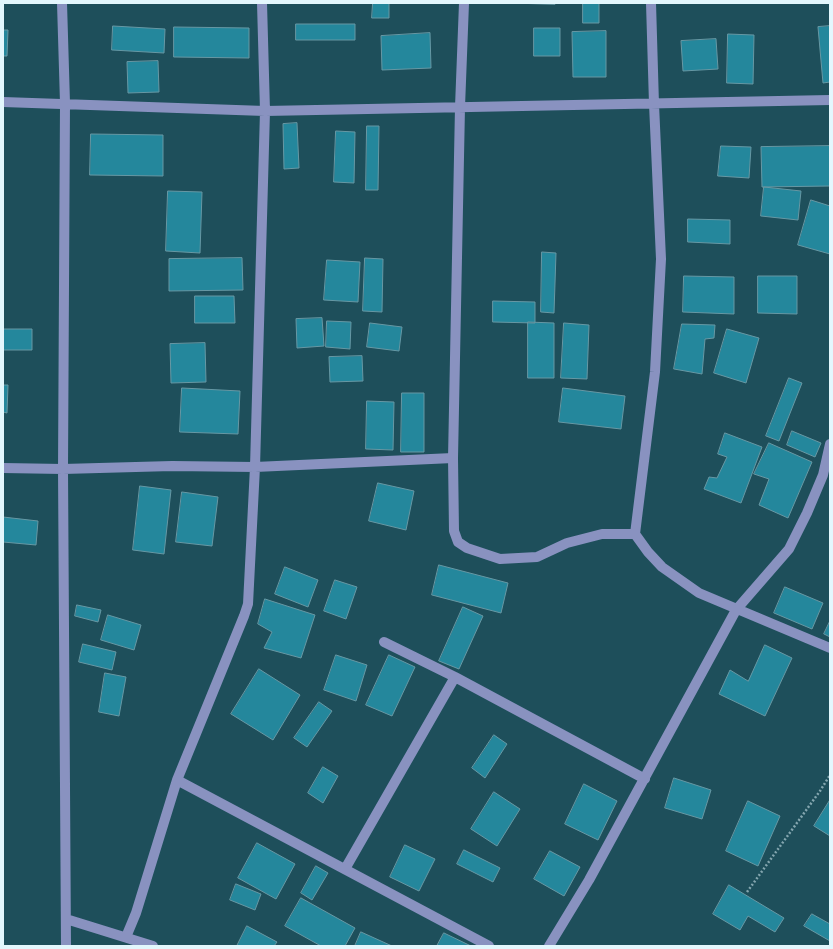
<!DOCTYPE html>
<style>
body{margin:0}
#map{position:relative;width:833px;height:949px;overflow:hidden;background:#1e4f5b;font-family:Mulish,sans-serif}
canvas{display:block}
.frame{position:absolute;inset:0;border:4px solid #e3f7fd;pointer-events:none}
</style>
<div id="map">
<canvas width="833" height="949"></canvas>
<div class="frame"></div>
</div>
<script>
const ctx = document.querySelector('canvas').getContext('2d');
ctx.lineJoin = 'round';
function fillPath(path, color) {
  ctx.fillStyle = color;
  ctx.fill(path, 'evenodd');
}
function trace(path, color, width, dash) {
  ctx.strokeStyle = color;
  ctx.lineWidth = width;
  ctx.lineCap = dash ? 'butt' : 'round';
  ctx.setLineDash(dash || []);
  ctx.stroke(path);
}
const building = new Path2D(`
 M 373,3 L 389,3 L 389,18 L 372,18 Z
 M 513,3 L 555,3 L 555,4 Z
 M 583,3 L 599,3 L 599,23 L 583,23 Z
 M 296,24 L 355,24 L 355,40 L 296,40 Z
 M 113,26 L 165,29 L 164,53 L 112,50 Z
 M 830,26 L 830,82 L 823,83 L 818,27 Z
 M 174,27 L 249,28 L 249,58 L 174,57 Z
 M 534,28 L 560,28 L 560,56 L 534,56 Z
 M 3,30 L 8,30 L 7,56 L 3,56 Z
 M 606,31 L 606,77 L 573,77 L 572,32 Z
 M 430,33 L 431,68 L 382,70 L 381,36 Z
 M 728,34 L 754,35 L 753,84 L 727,83 Z
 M 716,39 L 718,69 L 683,71 L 681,41 Z
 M 158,61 L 159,92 L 128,93 L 127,62 Z
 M 297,123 L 299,168 L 284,169 L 283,124 Z
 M 367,126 L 379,126 L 378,190 L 366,190 Z
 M 336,131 L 355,132 L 354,183 L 334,182 Z
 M 91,134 L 163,135 L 163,176 L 90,175 Z
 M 721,146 L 751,147 L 749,178 L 718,176 Z
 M 830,146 L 830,186 L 762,187 L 761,147 Z
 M 764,187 L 801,191 L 798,220 L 761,216 Z
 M 168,191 L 202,192 L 200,253 L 166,251 Z
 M 811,200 L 830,206 L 830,254 L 798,245 Z
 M 688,219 L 730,220 L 730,244 L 688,242 Z
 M 542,252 L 556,253 L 554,313 L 541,312 Z
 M 242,258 L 243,290 L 169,291 L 169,259 Z
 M 365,258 L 383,259 L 382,312 L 363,311 Z
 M 327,260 L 360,262 L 358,302 L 324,300 Z
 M 684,276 L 734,277 L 734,314 L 683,312 Z
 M 758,276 L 797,276 L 797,314 L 758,313 Z
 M 195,296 L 234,296 L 235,323 L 195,323 Z
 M 493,301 L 535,302 L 535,323 L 493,322 Z
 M 322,318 L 324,346 L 297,348 L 296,319 Z
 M 327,321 L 351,322 L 350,349 L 326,347 Z
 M 528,322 L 554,323 L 554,378 L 528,378 Z
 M 370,323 L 402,327 L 399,351 L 367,347 Z
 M 564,323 L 589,325 L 587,379 L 561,378 Z
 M 682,324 L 715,325 L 714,338 L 705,339 L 702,374 L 674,369 Z
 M 3,329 L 32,329 L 32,350 L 3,350 Z
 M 727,329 L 759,338 L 746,383 L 714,373 Z
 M 205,343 L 206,382 L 171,383 L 170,344 Z
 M 362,356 L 363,381 L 330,382 L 329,357 Z
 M 789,378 L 802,383 L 779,441 L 766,436 Z
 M 3,385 L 8,385 L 7,413 L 3,412 Z
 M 182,388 L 240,391 L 238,434 L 180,432 Z
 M 563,388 L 625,396 L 621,429 L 559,422 Z
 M 402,393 L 424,393 L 424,452 L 401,452 Z
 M 367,401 L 394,402 L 393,450 L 366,449 Z
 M 792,431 L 821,443 L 815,457 L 787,445 Z
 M 725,433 L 762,447 L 741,503 L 704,489 L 709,477 L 717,478 L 727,457 L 718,454 Z
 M 769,443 L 812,462 L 788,518 L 759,505 L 769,479 L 754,474 Z
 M 378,483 L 414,491 L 406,530 L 369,521 Z
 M 140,486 L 171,490 L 164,554 L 133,550 Z
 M 182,492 L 218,497 L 212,546 L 176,542 Z
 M 3,517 L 38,521 L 36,545 L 3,542 Z
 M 439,565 L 508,583 L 501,613 L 432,595 Z
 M 285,567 L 318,580 L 308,607 L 275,594 Z
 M 335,580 L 357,587 L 346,619 L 324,611 Z
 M 785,587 L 823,603 L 812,629 L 774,613 Z
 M 265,599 L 315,615 L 301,658 L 264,648 L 272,632 L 258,624 Z
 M 77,605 L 101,610 L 98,622 L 75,616 Z
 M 463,607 L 483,616 L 459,669 L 439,661 Z
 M 108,615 L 141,625 L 134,650 L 101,640 Z
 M 830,621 L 830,637 L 824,634 Z
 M 83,644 L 116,652 L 112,670 L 79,662 Z
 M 765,645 L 792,658 L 765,716 L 719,694 L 730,670 L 748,681 Z
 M 336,655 L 367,665 L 356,701 L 324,690 Z
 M 389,655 L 415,667 L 392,716 L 366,705 Z
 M 259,669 L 300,695 L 273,740 L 231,714 Z
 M 105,673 L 126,677 L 119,716 L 99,712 Z
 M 319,702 L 332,711 L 307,747 L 294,738 Z
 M 494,735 L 507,744 L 485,778 L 472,768 Z
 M 323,767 L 338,776 L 323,803 L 308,793 Z
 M 674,778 L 711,790 L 702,819 L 665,808 Z
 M 584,784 L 617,801 L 598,840 L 565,824 Z
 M 494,792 L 520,809 L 497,846 L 471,829 Z
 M 830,800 L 830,836 L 814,826 Z
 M 748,801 L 780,816 L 758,866 L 726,851 Z
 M 257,843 L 295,864 L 276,899 L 238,878 Z
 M 405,845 L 435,859 L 419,891 L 390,877 Z
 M 464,850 L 500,868 L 493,882 L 457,864 Z
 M 550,851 L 580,867 L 564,896 L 534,879 Z
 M 316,866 L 328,873 L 312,900 L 301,893 Z
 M 236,884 L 261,894 L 255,910 L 230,900 Z
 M 729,885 L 784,918 L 775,932 L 748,916 L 740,930 L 713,914 Z
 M 301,898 L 355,928 L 345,946 L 321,946 L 285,926 Z
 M 812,914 L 830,924 L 830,941 L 804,926 Z
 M 247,926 L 277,942 L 274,946 L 237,946 Z
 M 361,932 L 392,946 L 355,946 Z
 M 444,933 L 471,946 L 437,946 Z`);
const path = new Path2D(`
 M 747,892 L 820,791 L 830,775`);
const minor = new Path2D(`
 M 62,3 L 65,103 L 63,469 L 66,946
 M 464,3 L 460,107 L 453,458 L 454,531 L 458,542 L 467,548 L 500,559 L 537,557 L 567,543 L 602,534 L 635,534 L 648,552 L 662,567 L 699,593 L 830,648
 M 3,102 L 265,111 L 830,100
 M 3,468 L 63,469 L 172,466 L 255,467 L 453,458
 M 635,534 L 655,372 L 661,259 L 654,104 L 651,3
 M 384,642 L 455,677 L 645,779
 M 177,780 L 489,946
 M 345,869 L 455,677
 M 66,919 L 153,946
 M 126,937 L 136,913 L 177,780 L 244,616 L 248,604 L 255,467 L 265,111 L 262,3
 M 549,946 L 589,880 L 736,610 L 789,549 L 807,513 L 823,475 L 830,444`);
fillPath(building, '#24879c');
trace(building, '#6798a4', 1);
trace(path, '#84a6af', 2.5, [2, 2]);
trace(minor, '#8992c0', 10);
</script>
